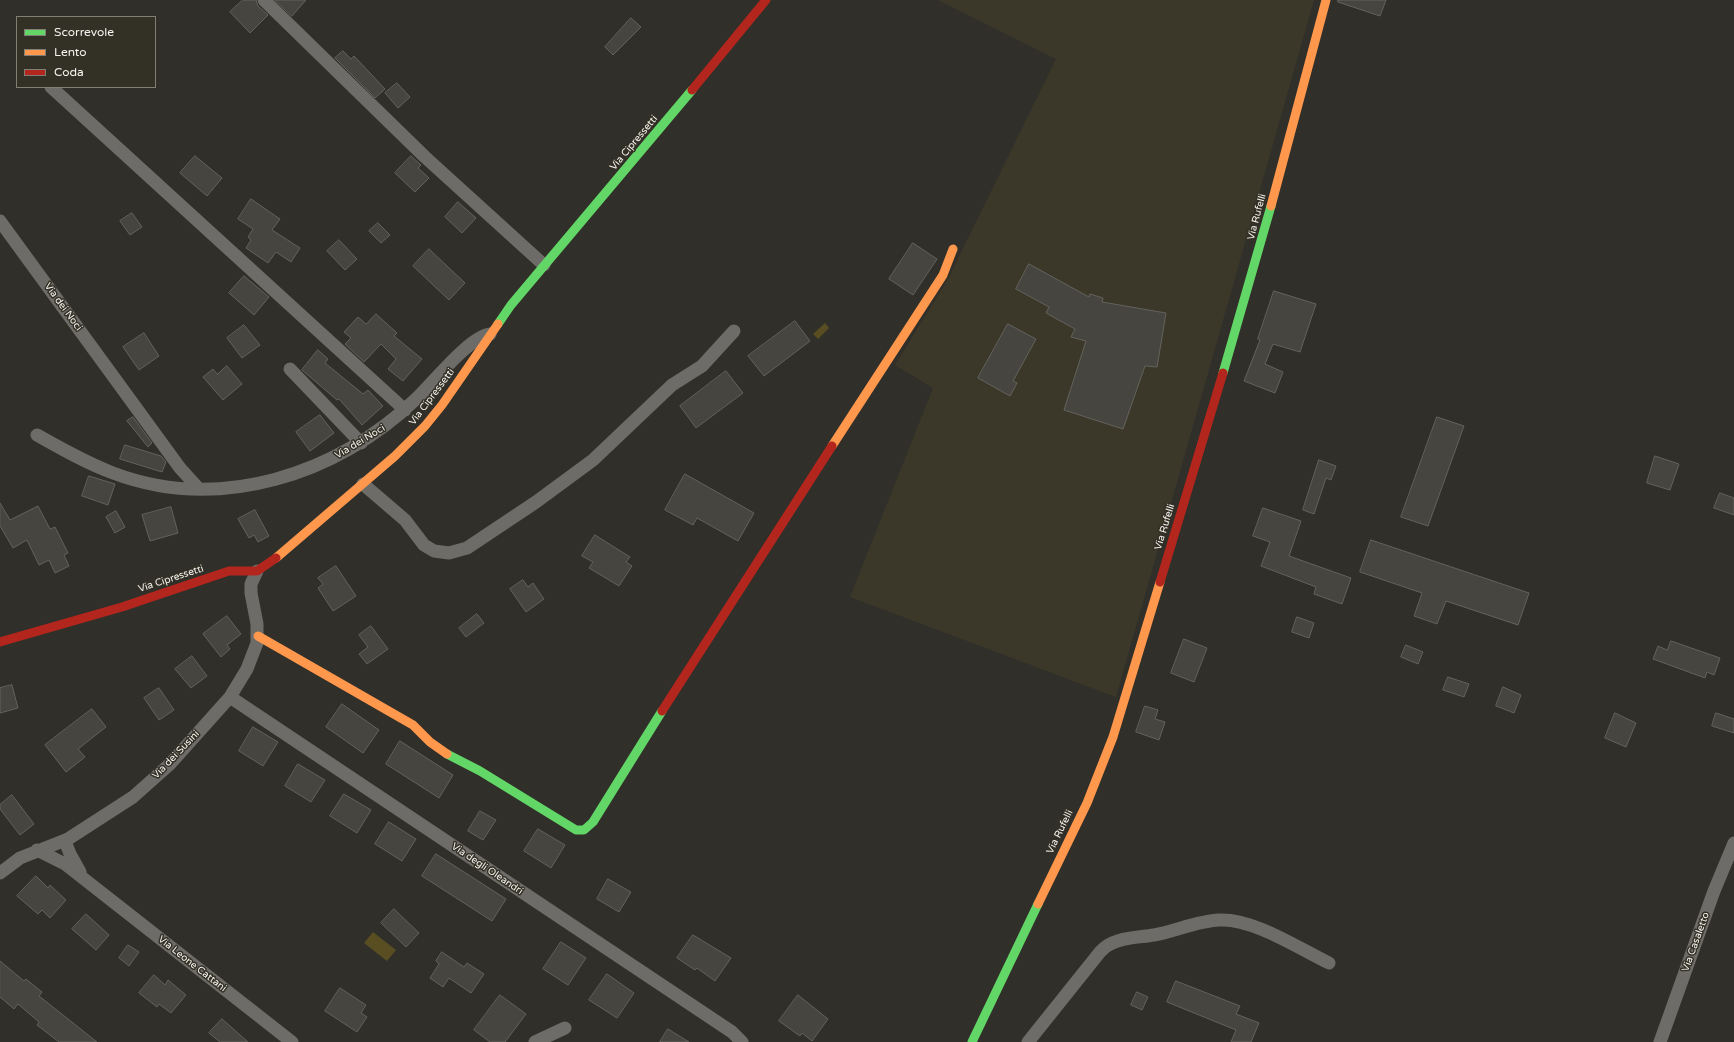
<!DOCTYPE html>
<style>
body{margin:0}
#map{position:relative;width:1734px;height:1042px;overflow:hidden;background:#302f29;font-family:"Varela Round",sans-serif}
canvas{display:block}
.legend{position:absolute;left:16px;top:16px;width:140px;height:72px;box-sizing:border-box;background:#333026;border:1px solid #817e76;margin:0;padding:5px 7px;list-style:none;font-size:12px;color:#f6f4ee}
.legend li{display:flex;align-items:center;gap:8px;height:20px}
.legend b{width:20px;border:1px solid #817e76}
</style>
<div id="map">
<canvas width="1734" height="1042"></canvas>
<ul class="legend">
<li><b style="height:5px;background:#63d668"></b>Scorrevole</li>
<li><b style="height:5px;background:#ff974d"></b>Lento</li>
<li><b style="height:5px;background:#b3261e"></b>Coda</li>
</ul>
</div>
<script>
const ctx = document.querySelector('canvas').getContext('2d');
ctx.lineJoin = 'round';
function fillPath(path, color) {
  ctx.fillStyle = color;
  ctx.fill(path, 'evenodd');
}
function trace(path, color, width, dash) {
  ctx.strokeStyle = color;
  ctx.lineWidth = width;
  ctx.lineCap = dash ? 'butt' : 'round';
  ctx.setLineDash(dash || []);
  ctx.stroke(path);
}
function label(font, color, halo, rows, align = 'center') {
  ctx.font = font + ' "Varela Round",sans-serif';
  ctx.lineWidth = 3;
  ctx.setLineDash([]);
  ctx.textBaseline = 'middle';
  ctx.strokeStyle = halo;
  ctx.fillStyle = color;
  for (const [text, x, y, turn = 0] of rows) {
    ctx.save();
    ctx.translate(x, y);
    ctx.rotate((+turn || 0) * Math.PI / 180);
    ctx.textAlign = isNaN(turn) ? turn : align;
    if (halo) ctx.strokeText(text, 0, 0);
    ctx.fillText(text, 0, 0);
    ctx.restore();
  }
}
const built = new Path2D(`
 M 938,0 L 1314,0 L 1116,697 L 850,597 L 933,388 L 895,365 L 949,277 L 1056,59 Z`);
const water = new Path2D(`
 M 825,323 L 829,328 L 818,339 L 813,334 Z
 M 373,932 L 396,950 L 387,961 L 364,943 Z`);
const building = new Path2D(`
 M 243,0 L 256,0 L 258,6 L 268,15 L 250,33 L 230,12 Z
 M 275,0 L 306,0 L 292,16 Z
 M 1338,0 L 1386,0 L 1380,16 L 1338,2 Z
 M 631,18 L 641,27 L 613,55 L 605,47 Z
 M 343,51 L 351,59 L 354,56 L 385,89 L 375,98 L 335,58 Z
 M 397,83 L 410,97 L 398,108 L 385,93 Z
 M 195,156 L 222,178 L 207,196 L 180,173 Z
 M 411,156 L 421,165 L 418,168 L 429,178 L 415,192 L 395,173 Z
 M 251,199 L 280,219 L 272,230 L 300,248 L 291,262 L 276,252 L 268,263 L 246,248 L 251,240 L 248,237 L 253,229 L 238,219 Z
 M 458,202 L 476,218 L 462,233 L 445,217 Z
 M 132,213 L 142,227 L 130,235 L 120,221 Z
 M 378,223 L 390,235 L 381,243 L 369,231 Z
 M 339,240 L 357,259 L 345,270 L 327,251 Z
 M 913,243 L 937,259 L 913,295 L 889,279 Z
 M 429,249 L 465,283 L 449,300 L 413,266 Z
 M 1029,264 L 1089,297 L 1090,294 L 1103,298 L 1102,302 L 1166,313 L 1157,367 L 1145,366 L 1123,429 L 1064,410 L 1086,341 L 1071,337 L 1075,329 L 1046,313 L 1049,307 L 1016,289 Z
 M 244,276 L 269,297 L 254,315 L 229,293 Z
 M 1274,291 L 1316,304 L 1300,352 L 1273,344 L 1265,364 L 1283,372 L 1275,393 L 1244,381 L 1260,340 L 1258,339 Z
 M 376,314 L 397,333 L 394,336 L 422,359 L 403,381 L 388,369 L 396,359 L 381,344 L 364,362 L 345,344 L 351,338 L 344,332 L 358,317 L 366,324 Z
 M 795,321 L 810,341 L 764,376 L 748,356 Z
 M 1008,324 L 1036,339 L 1013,381 L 1017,383 L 1010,396 L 978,378 Z
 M 244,325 L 260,345 L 242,358 L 227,338 Z
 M 144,333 L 159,356 L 139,370 L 123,347 Z
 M 318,350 L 328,359 L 325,363 L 363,394 L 368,390 L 383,406 L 362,425 L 339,399 L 337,400 L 302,370 Z
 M 227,366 L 242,384 L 223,400 L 203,377 L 213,369 L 217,374 Z
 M 726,371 L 743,393 L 696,428 L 680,406 Z
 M 320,415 L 334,433 L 310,451 L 296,432 Z
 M 133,417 L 152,443 L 148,447 L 127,421 Z
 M 1437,417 L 1464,426 L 1428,526 L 1401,517 Z
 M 125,445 L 161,456 L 166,462 L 162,472 L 120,459 Z
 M 1655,456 L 1679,464 L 1670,490 L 1647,483 Z
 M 1319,460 L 1336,466 L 1331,480 L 1326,478 L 1314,514 L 1303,510 Z
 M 685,474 L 754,513 L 738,541 L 697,518 L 693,525 L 665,510 Z
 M 89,476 L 115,484 L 108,505 L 82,496 Z
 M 1720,493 L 1734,498 L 1734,515 L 1714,508 Z
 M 0,503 L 10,520 L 38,506 L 50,529 L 55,527 L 68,553 L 64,555 L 69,566 L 55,573 L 49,560 L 39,565 L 27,540 L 13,548 L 0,526 Z
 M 171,507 L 178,533 L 150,541 L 142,515 Z
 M 1263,508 L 1301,521 L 1289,556 L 1351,578 L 1342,604 L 1314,594 L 1316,587 L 1261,566 L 1270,542 L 1253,536 Z
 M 255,510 L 269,536 L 258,542 L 254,535 L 249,538 L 238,519 Z
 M 116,511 L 125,527 L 115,533 L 106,517 Z
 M 595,535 L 630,557 L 626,562 L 632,566 L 619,586 L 589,568 L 593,562 L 582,556 Z
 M 1371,540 L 1529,593 L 1518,625 L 1446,601 L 1437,624 L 1414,616 L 1422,593 L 1360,572 Z
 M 336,566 L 356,596 L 333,611 L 318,588 L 323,584 L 318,578 Z
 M 523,580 L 528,587 L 533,583 L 544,599 L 526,612 L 510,589 Z
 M 477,614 L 484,623 L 466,637 L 459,628 Z
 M 227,616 L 241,634 L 227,645 L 230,649 L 221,657 L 203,634 Z
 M 1297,617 L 1314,623 L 1309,638 L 1292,632 Z
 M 371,626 L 388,649 L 367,664 L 359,654 L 368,647 L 359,635 Z
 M 1184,639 L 1207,648 L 1194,682 L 1171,673 Z
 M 1671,641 L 1720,658 L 1714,675 L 1707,672 L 1705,678 L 1653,659 L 1658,646 L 1667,650 Z
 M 1406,645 L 1423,652 L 1418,664 L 1401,657 Z
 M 192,656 L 207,676 L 191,688 L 175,669 Z
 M 1448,677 L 1469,684 L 1464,697 L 1443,690 Z
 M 12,685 L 18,708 L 0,713 L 0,688 Z
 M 1503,687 L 1521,695 L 1514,713 L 1496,706 Z
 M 159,688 L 174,710 L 159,720 L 144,698 Z
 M 342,704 L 379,730 L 363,753 L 326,727 Z
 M 1145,706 L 1158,710 L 1155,719 L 1165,722 L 1159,740 L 1136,732 Z
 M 92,709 L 106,727 L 78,749 L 85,757 L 66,772 L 45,745 Z
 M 1615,713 L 1636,723 L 1626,747 L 1605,738 Z
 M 1716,713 L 1734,719 L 1734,733 L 1712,726 Z
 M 253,727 L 278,742 L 263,766 L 239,751 Z
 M 400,741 L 453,775 L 439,798 L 386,764 Z
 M 298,764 L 325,780 L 311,802 L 285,786 Z
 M 344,794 L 371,810 L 357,833 L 330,816 Z
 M 12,795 L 34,824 L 20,835 L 0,809 L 0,805 Z
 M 480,811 L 496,820 L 483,840 L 468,831 Z
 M 389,822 L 416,839 L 402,861 L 375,844 Z
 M 538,829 L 565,845 L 551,868 L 524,851 Z
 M 436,854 L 506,899 L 492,921 L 422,876 Z
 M 36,876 L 48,888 L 50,885 L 66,900 L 50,918 L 42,910 L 38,914 L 17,896 Z
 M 608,879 L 631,892 L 619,912 L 597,899 Z
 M 394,909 L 419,933 L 406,947 L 381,923 Z
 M 86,914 L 109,935 L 96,950 L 72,929 Z
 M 693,935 L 731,958 L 715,981 L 697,968 L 695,970 L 677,958 Z
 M 561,942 L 586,958 L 568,985 L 543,969 Z
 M 128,945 L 139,952 L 129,966 L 119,958 Z
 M 442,952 L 464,967 L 467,963 L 484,974 L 471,993 L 449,978 L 443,987 L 430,978 L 439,964 L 436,961 Z
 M 0,961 L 24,981 L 26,979 L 42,992 L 39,996 L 97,1042 L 59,1042 L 37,1025 L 39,1022 L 18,1004 L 14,1009 L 0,997 Z
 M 607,974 L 634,993 L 617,1018 L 589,1000 Z
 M 154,975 L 165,985 L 168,980 L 186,995 L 171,1013 L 159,1004 L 157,1007 L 139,993 Z
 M 1176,981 L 1240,1006 L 1236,1014 L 1259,1023 L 1251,1042 L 1231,1042 L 1236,1030 L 1167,1002 Z
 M 340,988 L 366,1005 L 361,1013 L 367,1017 L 357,1032 L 325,1011 Z
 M 1137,992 L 1148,997 L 1142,1010 L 1131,1005 Z
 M 500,995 L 526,1014 L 505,1042 L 490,1042 L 474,1030 Z
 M 798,995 L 828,1019 L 812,1041 L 802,1033 L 800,1036 L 779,1021 Z
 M 222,1019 L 248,1042 L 220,1042 L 209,1033 Z
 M 668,1029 L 689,1042 L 660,1042 Z`);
const street = new Path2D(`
 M 264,0 L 425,157 L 544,265
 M 51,87 L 405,410
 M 0,221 L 180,468 L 199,489
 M 290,369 L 361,443
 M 37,435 C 62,449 86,463 113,473 C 219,513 337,475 416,399 C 433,383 469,337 490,334
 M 363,484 L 405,520 L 424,545 L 434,551 L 449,553 L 467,548 L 536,502 L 593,460 L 672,385 L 702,366 L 734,331
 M 230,697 L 732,1032 L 742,1042
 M 65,841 L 70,854 L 80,872
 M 37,850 L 65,864 L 292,1042
 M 0,873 L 20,858 L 68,839 L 133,797 L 170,764 L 230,697 L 247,669 L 257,643 L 257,624 L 251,593 L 251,584 L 257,571
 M 535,1042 L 565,1028
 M 1028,1042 L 1100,952 C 1113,937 1136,938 1154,935 C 1176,931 1197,921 1219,920 C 1253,918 1298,948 1329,963
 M 1660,1042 L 1714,891 L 1734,843`);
const fast = new Path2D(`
 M 498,324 L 511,305 L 692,90
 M 1223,373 L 1271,206
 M 447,754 L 480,771 L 576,830 L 584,830 L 593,822 L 662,711
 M 972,1042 L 1038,904`);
const slow = new Path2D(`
 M 1271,206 L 1326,0
 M 832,446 L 943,275 L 953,249
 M 276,558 L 395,456 L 425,426 L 442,405 L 498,324
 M 258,636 L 413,725 L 430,742 L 447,754
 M 1038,904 L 1087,803 L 1113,737 L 1160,582`);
const jam = new Path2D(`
 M 692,90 L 766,0
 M 1160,582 L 1223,373
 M 0,642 L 122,607 L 229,571 L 257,571 L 276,558
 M 662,711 L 832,446`);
const streetNames = [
 ["Via Cipressetti",634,143,-50],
 ["Via Rufelli",1257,217,-75],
 ["Via dei Noci",63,307,54],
 ["Via Cipressetti",432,397,-53],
 ["Via dei Noci",360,442,-31],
 ["Via Rufelli",1165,527,-73],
 ["Via Cipressetti",171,579,-18],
 ["Via dei Susini",176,755,-46],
 ["Via Rufelli",1060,832,-64],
 ["Via degli Oleandri",487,869,34],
 ["Via Casaletto",1696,942,-70],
 ["Via Leone Cattani",192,964,38]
];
fillPath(built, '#3c3829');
fillPath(water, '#594e22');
fillPath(building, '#464540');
trace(building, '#63625d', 1);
trace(street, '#6d6c68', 13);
trace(fast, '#63d668', 9);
trace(slow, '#ff974d', 9);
trace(jam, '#b3261e', 9);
label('10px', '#f6f4ee', '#333026', streetNames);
</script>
